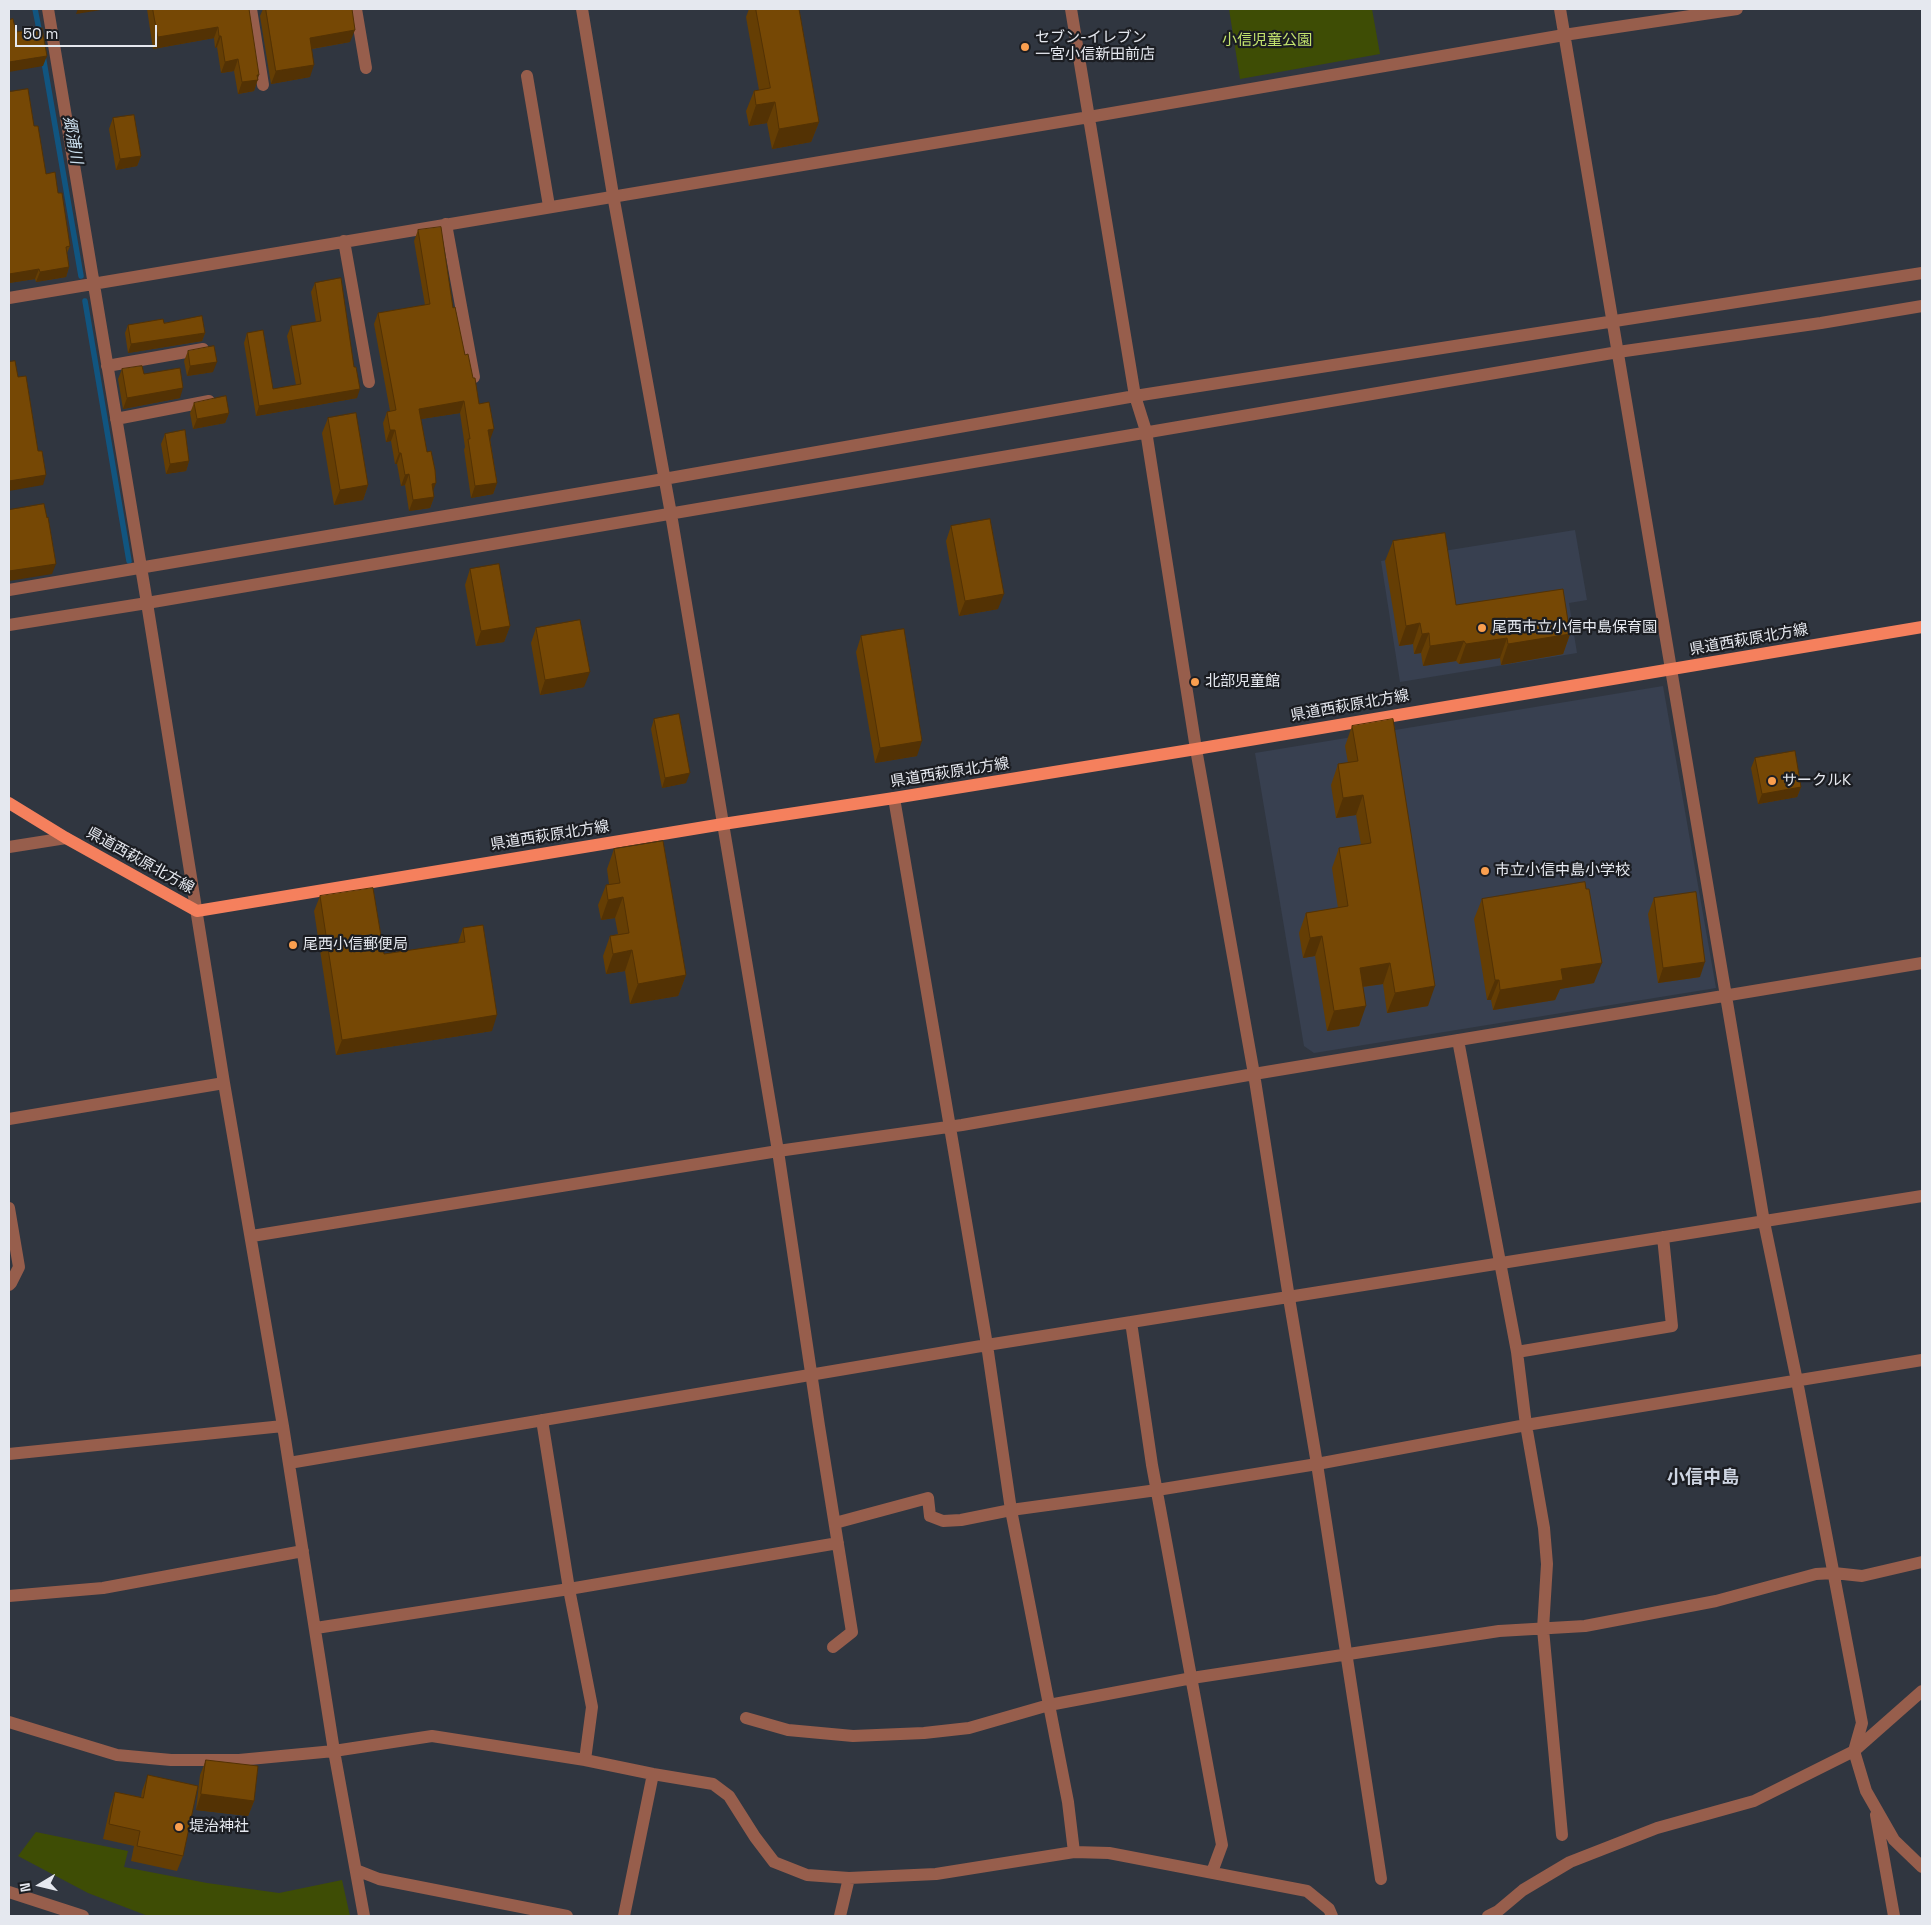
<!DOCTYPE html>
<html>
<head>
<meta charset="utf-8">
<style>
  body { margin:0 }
  #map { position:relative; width:1931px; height:1925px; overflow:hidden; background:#303640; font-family:"Space Grotesk",sans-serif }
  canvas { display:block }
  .frame { position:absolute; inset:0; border:10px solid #e5e8ef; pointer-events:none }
  .north { position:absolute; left:15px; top:1860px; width:50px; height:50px; -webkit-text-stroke:4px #1b1d22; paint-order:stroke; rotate:261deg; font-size:14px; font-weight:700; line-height:20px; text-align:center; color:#e5e8ef }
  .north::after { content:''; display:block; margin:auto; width:18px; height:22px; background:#e5e8ef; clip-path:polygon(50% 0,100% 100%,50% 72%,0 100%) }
  .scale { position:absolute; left:15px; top:25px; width:142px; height:22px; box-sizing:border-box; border:2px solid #e5e8ef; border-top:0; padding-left:6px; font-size:15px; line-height:18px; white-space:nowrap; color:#e5e8ef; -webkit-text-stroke:4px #1b1d22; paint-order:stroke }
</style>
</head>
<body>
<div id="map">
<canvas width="1931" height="1925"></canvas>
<div class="frame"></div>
<div class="north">N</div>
<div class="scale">50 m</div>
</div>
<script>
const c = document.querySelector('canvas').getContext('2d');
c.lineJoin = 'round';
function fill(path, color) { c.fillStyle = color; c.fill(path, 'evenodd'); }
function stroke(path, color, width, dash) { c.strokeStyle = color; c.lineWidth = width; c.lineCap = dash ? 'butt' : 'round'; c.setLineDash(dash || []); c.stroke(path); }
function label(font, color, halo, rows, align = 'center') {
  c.font = font + ' "Space Grotesk","Noto Sans JP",sans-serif'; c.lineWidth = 4.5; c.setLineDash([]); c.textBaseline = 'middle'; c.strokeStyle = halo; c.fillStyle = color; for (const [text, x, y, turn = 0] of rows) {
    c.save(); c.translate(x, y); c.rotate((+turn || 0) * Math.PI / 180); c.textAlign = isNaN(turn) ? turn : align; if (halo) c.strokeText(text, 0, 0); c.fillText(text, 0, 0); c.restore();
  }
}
fill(new Path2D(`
  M1575 530 1587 600 1569 603 1577 653 1400 682 1381 561Z
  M1663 686 1716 988 1314 1053 1304 1046 1255 753Z`), '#384050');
fill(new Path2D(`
  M1229 9H1372L1380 54 1240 79Z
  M36 1832 128 1851 124 1867 207 1883 279 1893 342 1880 350 1916H148L88 1893 18 1856Z`), '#3e4d05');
stroke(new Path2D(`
  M35 9 40 34
  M43 56 81 276
  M85 301 129 561`), '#115580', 5.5);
stroke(new Path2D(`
  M48 9 147 603 224 1083 283 1426 334 1751 364 1916
  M251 9 263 85
  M356 9 366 68
  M582 9 613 195 671 514 778 1151 819 1426 852 1632 833 1647
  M1071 9 1135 396 1146 431 1196 749 1254 1074 1289 1298 1317 1464 1381 1879
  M1560 9 1764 1222 1797 1381 1862 1723 1854 1751 1866 1791 1894 1840 1922 1867
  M527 76 549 206
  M446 224 474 377
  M344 241 369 382
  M9 298 1089 117 1564 35 1737 9
  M107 366 203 349
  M116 419 209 401
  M9 590 664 479 1135 396 1922 273
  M9 625 147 603 1618 352 1821 323 1922 306
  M894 798 987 1345 1011 1510 1068 1802 1074 1852
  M9 847 66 838
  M1458 1040 1517 1352 1526 1425 1544 1528 1547 1564 1543 1629 1562 1835
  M9 1119 224 1083
  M9 1208 19 1267 11 1283 9 1285
  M252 1236 778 1151 962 1125 1254 1074 1922 963
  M1131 1322 1152 1465 1222 1845 1212 1872
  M1517 1352 1672 1326 1663 1237
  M542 1420 569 1589 592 1707 585 1760
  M9 1454 283 1426
  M289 1463 987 1345 1922 1196
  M835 1523 928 1498 930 1516 943 1521 961 1520 1011 1510 1157 1490 1317 1464 1526 1425 1922 1360
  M9 1596 103 1588 303 1551
  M316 1628 569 1589 838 1543
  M746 1718 788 1730 853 1736 924 1733 969 1728 1049 1705 1192 1678 1499 1631 1585 1626 1716 1601 1816 1574 1834 1573 1862 1576 1922 1562
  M9 1722 117 1755 171 1760H239L334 1751 432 1736 585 1760 653 1774 713 1784 729 1796 755 1837 774 1862 807 1875 849 1878 936 1874 1074 1852 1109 1853 1307 1891 1329 1909 1332 1916
  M1876 1815 1894 1916
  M356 1870 379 1879 567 1916
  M9 1892 83 1916
  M624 1916 653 1774
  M840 1916 849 1878
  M1488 1916 1498 1911 1523 1890 1570 1862 1657 1828 1754 1801 1854 1751 1922 1691`), '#975e4c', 12);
stroke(new Path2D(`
  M9 803 66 838 197 911 723 824 894 798 1196 749 1922 627`), '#f5805d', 12);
fill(new Path2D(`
  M147 9H249L258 79 254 91 238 94 234 71 221 73 217 47 215 48 214 38 153 49Z
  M263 9H352L350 42 312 49 310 77 271 84 260 16Z
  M749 9H756L819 122 811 142 772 149 767 123 749 126 746 111 754 91 759 90 746 17Z
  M9 92 34 126 46 174 58 193 70 246 67 253 69 267 66 277 36 282 35 279 9 283Z
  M113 118 141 156 137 166 116 170 109 129Z
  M418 230 453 308 465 355 490 439 497 483 493 494 471 498 464 450 465 447 460 413 421 419 434 497 430 508 409 511 405 485 401 486 397 464H395L391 441 386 442 383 423 387 412 390 411 374 324 378 313 425 305 414 241Z
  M315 283 357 398 256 416 244 343 247 333 273 389 296 385 287 336 291 326 316 322 311 292Z
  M164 323 205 333 202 341 128 353 125 333 128 325Z
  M188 351 213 372 187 376 184 361Z
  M122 369 144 374 180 398 123 409 118 379Z
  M194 403 229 413 225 423 193 429 190 413Z
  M328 418 368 485 363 500 334 505 322 433Z
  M165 434 189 461 186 471 166 474 161 444Z
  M951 526 998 609 959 616 946 541Z
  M1393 541 1456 605 1570 634 1563 654 1501 665 1500 658 1459 664 1456 661 1423 666 1421 653 1414 654 1413 644 1399 646 1385 561Z
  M470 569 510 626 504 642 476 646 465 585Z
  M536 628 584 687 540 695 531 643Z
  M861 636 917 756 875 763 856 652Z
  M654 719 686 783 662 788 651 729Z
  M1352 726 1428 1006 1387 1013 1383 984 1363 987 1359 1026 1327 1031 1315 956 1303 958 1299 933 1306 913 1338 908 1332 868 1339 848 1361 845 1356 815 1336 818 1331 785 1338 764 1348 763 1345 746Z
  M1755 758 1801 787 1797 797 1758 804 1751 768Z
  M614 849 686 975 678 996 630 1004 625 971 606 974 603 956 610 936 618 934 615 918 601 920 598 905 606 885 609 884 607 869Z
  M320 896 384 954 458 943 463 928 492 1031 336 1055 314 911Z
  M1654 898 1700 977 1658 983 1648 914Z
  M1482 899 1594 983 1560 989 1555 1000 1493 1010 1491 1000H1487L1474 919Z
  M206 1760 254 1801 248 1816 196 1810 200 1775Z
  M148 1775 183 1856 177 1871 131 1861 134 1846 103 1839 110 1807 115 1792 141 1797 142 1791Z`), '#653e04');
fill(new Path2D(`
  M78 9H107L76 14Z
  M218 27 214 38 153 49 158 37Z
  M355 30 350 42 305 50 310 38Z
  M219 36H221L217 47 215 48Z
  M47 56 43 66 9 72V62Z
  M238 59 234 71 221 73 225 62Z
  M314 65 310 77 271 84 276 71Z
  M257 75H259L254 91 238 94 242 82Z
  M775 102 767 123 749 126 756 105Z
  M819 122 811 142 772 149 779 129Z
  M141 156 137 166 116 170 120 159Z
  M69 267 66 277 36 282 40 272Z
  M39 269 35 279 9 283V274Z
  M205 333 202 341 128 353 131 344Z
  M217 362 213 372 187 376 190 366Z
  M183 388 180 398 123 409 127 398Z
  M360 389 357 398 256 416 259 406Z
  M464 401 460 413 415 420 419 409Z
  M229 413 225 423 193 429 197 419Z
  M494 429 490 440 488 430Z
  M390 430H395L391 441 386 442Z
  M399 453H401L397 464H395Z
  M189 461 186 471 166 474 170 464Z
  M409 474 405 485 401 486 405 475Z
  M46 475 43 485 9 491V481Z
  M436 483 432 494V484Z
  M497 483 493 494 471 498 475 486Z
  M368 485 363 500 334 505 340 490Z
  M434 497 430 508 409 511 413 500Z
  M56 564 52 574 9 581V571Z
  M1004 594 998 609 959 616 965 601Z
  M1420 623 1413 644 1399 646 1406 626Z
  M510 626 504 642 476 646 481 631Z
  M1429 633 1421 653 1414 654 1422 634Z
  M1570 634 1563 654 1501 665 1508 644Z
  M1507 638 1500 658 1459 664 1466 644Z
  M1464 641 1456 661 1423 666 1430 646Z
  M590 672 584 687 540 695 545 680Z
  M922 741 917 756 875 763 880 748Z
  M690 773 686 783 662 788 665 778Z
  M1801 787 1797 797 1758 804 1762 794Z
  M1363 795 1356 815 1336 818 1343 798Z
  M623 897 615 918 601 920 608 900Z
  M1322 936 1315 956 1303 958 1310 938Z
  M632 950 625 971 606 974 613 954Z
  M1705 962 1700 977 1658 983 1663 968Z
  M1390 963 1383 984 1353 988 1360 968Z
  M1602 963 1594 983 1560 989 1555 1000 1493 1010 1500 990 1561 969Z
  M686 975 678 996 630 1004 638 984Z
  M1495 980H1499L1491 1000H1487Z
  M1435 986 1428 1006 1387 1013 1395 993Z
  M1366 1006 1359 1026 1327 1031 1334 1011Z
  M497 1015 492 1031 336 1055 342 1040Z
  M201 1794 254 1801 248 1816 196 1810Z`), '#533204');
const building = new Path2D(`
  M153 9H249L259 75H257L258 80 242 82 238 59 225 62 221 36H219L218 27 158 37Z
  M266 9H352L355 30 310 38 314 65 276 71Z
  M756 9H799L819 122 779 129 775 102 756 105 754 91 770 88Z
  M13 19 16 32 42 28 47 56 9 62V20Z
  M28 89 34 126H38L46 174 55 172 58 193H62L70 246 66 247 69 267 40 272 39 269 9 274V92Z
  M134 115 141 156 120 159 113 118Z
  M441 227 453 308 455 307 465 355 468 354 473 378H475L479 404 489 402 494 429 488 430 497 483 475 486 468 439H470L464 401 419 409 427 452 431 451 435 470 436 483 432 484 434 497 413 500 409 474 405 475 401 453H399L395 430H390L387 412 396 410 378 313 430 304 418 230Z
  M341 278 354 367H356L360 389 259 406 247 333 263 330 273 389 301 384 291 326 321 321 315 283Z
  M202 316 205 333 131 344 128 325 163 319 164 323Z
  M214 346 217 362 190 366 188 351Z
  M15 361 18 377 26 376 38 451H42L46 475 9 481V362Z
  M142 366 144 374 180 368 183 388 127 398 122 369Z
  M226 396 229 413 197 419 194 403Z
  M356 413 368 485 340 490 328 418Z
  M185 430 189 461 170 464 165 434Z
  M44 504 47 518 48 517 56 564 9 571V510Z
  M990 519 1004 594 965 601 951 526Z
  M1445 533 1456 605 1563 589 1570 634 1508 644 1507 638 1466 644 1464 641 1430 646 1429 633 1422 634 1420 623 1406 626 1393 541Z
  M499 564 510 626 481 631 470 569Z
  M580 620 590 672 545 680 536 628Z
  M904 629 922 741 880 748 861 636Z
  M679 714 690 773 665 778 654 719Z
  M1393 719 1435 986 1395 993 1390 963 1360 968 1366 1006 1334 1011 1322 936 1310 938 1306 913 1348 906 1339 848 1371 843 1363 795 1343 798 1338 764 1358 761 1352 726Z
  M1795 751 1801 787 1762 794 1755 758Z
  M663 841 686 975 638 984 632 950 613 954 610 936 629 933 623 897 608 900 606 885 620 883 614 849Z
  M1585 882 1586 889H1589L1602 963 1561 969 1563 980 1500 990 1499 980H1495L1482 899Z
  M373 888 384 954 465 942 463 928 483 925 497 1015 342 1040 320 896Z
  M1696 892 1705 962 1663 968 1654 898Z
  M206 1760 258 1766 254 1801 201 1794Z
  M148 1775 198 1786 183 1856 137 1846 140 1831 109 1824 115 1792 143 1798Z`);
fill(building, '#764805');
stroke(building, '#533204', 1);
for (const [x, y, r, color] of [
  [1025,47,5,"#fa9f4f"],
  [1482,628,5,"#fa9f4f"],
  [1195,682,5,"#fa9f4f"],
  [1772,781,5,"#fa9f4f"],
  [1485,871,5,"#fa9f4f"],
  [293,945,5,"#fa9f4f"],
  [179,1827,5,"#fa9f4f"]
]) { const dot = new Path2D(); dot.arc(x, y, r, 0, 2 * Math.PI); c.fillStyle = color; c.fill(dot); stroke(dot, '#1b1d22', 2); }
label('15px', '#e5e8ef', '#1b1d22', [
  ["セブン-イレブン",1035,38],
  ["一宮小信新田前店",1035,55],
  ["尾西市立小信中島保育園",1492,628],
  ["北部児童館",1205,682],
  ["サークルK",1782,781],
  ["市立小信中島小学校",1495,871],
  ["尾西小信郵便局",303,945],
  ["堤治神社",189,1827]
], 'left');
label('15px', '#c3e36d', '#1b1d22', [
  ["小信児童公園",1267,41]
]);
label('15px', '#e5e8ef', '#1b1d22', [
  ["県道西萩原北方線",1749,640,-10],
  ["県道西萩原北方線",1350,706,-10],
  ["県道西萩原北方線",950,773,-9],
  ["県道西萩原北方線",550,836,-9],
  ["県道西萩原北方線",140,861,29]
]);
label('italic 16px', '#cbdfee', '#1b1d22', [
  ["郷浦川",72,140,80]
]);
label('bold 18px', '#ced5e2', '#1b1d22', [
  ["小信中島",1703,1478]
]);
</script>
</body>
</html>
